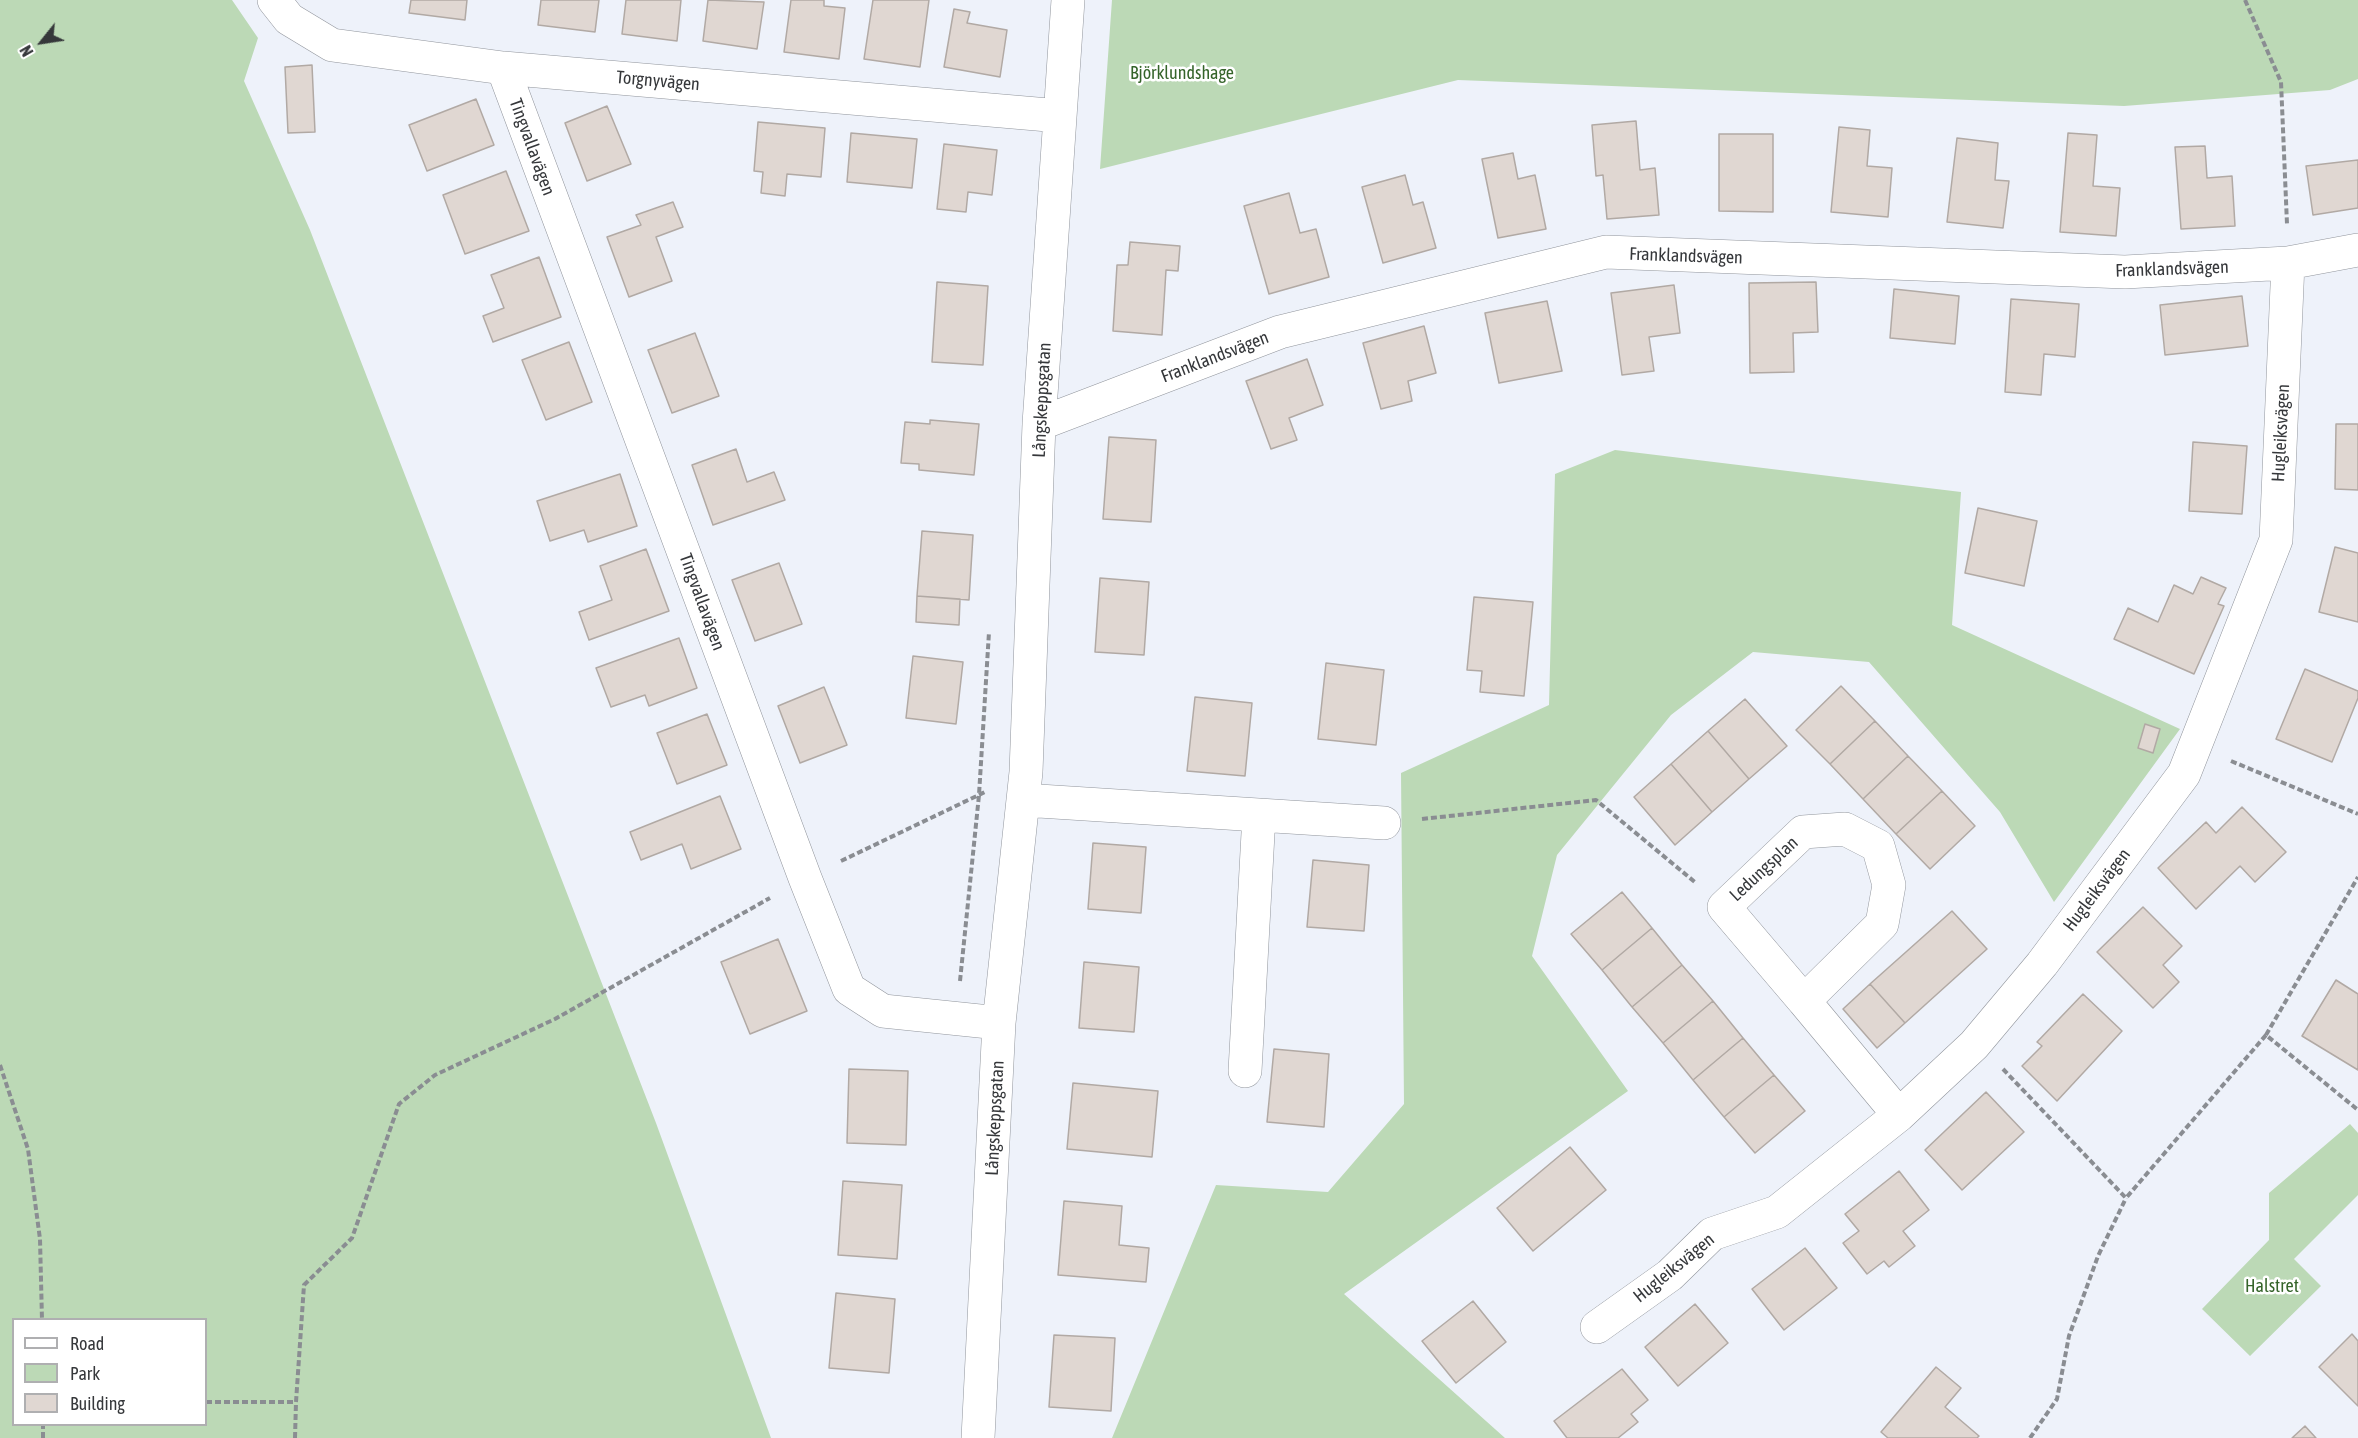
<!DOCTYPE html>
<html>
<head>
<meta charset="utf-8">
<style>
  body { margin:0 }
  #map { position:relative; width:2358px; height:1438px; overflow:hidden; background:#eef2fa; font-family:"Asap Condensed",sans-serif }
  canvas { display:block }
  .legend { position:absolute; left:12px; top:1318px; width:195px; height:108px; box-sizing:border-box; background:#fff; border:2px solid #afafb1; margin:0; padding:8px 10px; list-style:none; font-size:18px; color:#36383b }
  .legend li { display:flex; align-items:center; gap:12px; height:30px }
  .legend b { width:30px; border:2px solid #afafb1 }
  .north { position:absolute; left:12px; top:12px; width:60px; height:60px; -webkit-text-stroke:4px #fff; paint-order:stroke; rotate:240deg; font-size:16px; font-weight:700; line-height:24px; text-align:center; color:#36383b }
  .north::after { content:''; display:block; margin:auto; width:21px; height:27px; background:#36383b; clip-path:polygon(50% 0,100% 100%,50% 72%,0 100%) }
</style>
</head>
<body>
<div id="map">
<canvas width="2358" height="1438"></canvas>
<ul class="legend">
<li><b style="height:8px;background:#fff"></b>Road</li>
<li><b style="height:16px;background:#bcd9b6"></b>Park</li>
<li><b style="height:16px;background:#e0d7d2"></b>Building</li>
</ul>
<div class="north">N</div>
</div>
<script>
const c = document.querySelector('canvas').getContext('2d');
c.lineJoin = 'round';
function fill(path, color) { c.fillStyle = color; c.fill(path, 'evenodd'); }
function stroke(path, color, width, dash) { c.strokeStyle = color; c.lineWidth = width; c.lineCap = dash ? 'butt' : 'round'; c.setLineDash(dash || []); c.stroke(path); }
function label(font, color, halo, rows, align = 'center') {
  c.font = font + ' "Asap Condensed",sans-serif'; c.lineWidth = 5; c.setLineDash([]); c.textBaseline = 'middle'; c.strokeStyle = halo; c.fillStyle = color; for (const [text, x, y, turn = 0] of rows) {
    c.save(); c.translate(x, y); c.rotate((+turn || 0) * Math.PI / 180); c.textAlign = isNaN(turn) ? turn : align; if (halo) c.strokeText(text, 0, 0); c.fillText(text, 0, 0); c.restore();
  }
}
fill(new Path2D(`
  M0 0H232L258 38 244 81 310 230 656 1123 771 1438H0ZM14 1320H206V1424H14Z
  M1112 0H2358V79L2330 90 2124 106 1458 80 1100 169Z
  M1615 450 1961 492 1952 625 2180 729 2054 902 2000 812 1869 662 1753 652 1671 715 1557 855 1532 956 1628 1091 1344 1294 1505 1438H1112L1216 1185 1328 1192 1404 1104 1401 773 1549 705 1555 474Z
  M2350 1124 2358 1133V1195L2294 1259 2321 1286 2250 1356 2202 1309 2269 1240V1193Z`), '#bcd9b6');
const building = new Path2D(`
  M411 0H467L465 20 409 13Z
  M541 0H599L595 32 538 25Z
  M626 0H681L677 41 622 34Z
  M708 0 764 2 757 49 703 41Z
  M791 0H824V6L845 8 839 59 784 52Z
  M873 0H929L920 67 864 59Z
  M954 9 970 12 967 23 1007 30 1000 77 944 67Z
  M312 65 315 132 288 133 285 67Z
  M476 99 494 145 427 171 409 125Z
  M607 106 631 164 587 181 565 123Z
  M1636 121 1640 170 1655 168 1659 215 1607 219 1603 175 1596 176 1592 125Z
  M758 122 825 128 821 177 787 174 785 196 761 193 763 172 754 171Z
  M1839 127 1870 130 1867 166 1892 168 1888 217 1831 212Z
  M851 133 917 139 912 188 847 182Z
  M2068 133 2097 135 2093 186 2120 188 2116 236 2060 232Z
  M1719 134H1773V212L1719 211Z
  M1957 138 1998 143 1995 180 2009 181 2003 228 1947 222Z
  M944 144 997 150 992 195 968 192 966 212 937 209Z
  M2205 146 2207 178 2232 176 2235 226 2181 229 2175 147Z
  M1513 153 1518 179 1535 175 1546 229 1498 238 1482 159Z
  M2358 160V208L2313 215 2306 166Z
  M506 171 529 231 465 254 443 195Z
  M1405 175 1413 205 1423 202 1436 248 1383 263 1362 187Z
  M1289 193 1300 233 1316 229 1329 277 1269 294 1244 206Z
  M673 202 683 227 656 237 672 281 629 297 607 237 641 225 636 215Z
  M1130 242 1180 246 1178 271 1166 270 1162 335 1113 331 1117 265H1128Z
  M539 257 561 317 493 342 483 316 504 308 491 275Z
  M937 282 988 286 983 365 932 362Z
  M1816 282 1818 332 1793 333 1794 372 1750 373 1749 283Z
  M1674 285 1680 333 1649 337 1654 371 1622 375 1611 293Z
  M1894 289 1959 296 1955 344 1890 338Z
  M2242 296 2248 346 2165 355 2160 305Z
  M2011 299 2079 304 2075 357 2044 354 2041 395 2005 392Z
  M1547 301 1562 371 1499 383 1485 313Z
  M1424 326 1436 373 1408 381 1412 401 1381 409 1363 343Z
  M695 333 719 396 672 413 648 350Z
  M569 342 592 402 546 420 522 360Z
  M1307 359 1323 405 1289 418 1297 440 1271 449 1246 381Z
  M930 420 979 424 974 475 919 470V464L901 463 905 422 930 424Z
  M2336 424H2358V490L2335 489Z
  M1109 437 1156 440 1151 522 1103 519Z
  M2193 442 2247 446 2242 514 2189 511Z
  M736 449 747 482 774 472 785 500 713 525 692 465Z
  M620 474 637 526 588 542 584 530 550 541 537 501Z
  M1978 508 2037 521 2024 586 1965 573Z
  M922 531 973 535 969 600 917 596Z
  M2335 547 2358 553V622L2319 612Z
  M646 549 669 611 589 640 579 612 612 600 600 566Z
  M779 563 802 624 755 641 732 580Z
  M2201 577 2226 588 2218 604 2224 606 2194 674 2114 639 2128 608 2158 622 2174 585 2193 594Z
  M1100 578 1149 582 1144 655 1095 652Z
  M917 596 960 599 959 625 916 622Z
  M1474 597 1533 602 1524 696 1480 692 1482 671 1467 670Z
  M679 638 697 688 649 706 645 695 611 707 596 668Z
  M913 656 963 662 956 724 906 718Z
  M1326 663 1384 670 1376 745 1318 739Z
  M2305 669 2358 691V698L2332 762 2276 739Z
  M1841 686 1875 721 1830 764 1796 730Z
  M824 687 847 745 800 763 778 706Z
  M1195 697 1252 703 1245 776 1187 771Z
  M1745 699 1787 746 1749 779 1708 731Z
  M707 714 727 765 677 784 657 733Z
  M1875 721 1908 756 1863 799 1830 764Z
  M2145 724 2160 729 2153 753 2138 748Z
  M1708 731 1749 779 1712 812 1671 764Z
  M1908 756 1942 791 1896 834 1863 799Z
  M1671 764 1712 812 1675 845 1634 797Z
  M1942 791 1975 826 1930 869 1896 834Z
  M720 796 741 849 691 869 682 844 641 860 630 832Z
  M2242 807 2286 852 2255 882 2240 866 2196 909 2158 868 2206 822 2216 833Z
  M1093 843 1146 847 1141 913 1088 909Z
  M1313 860 1369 865 1364 931 1307 927Z
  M1622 892 1652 928 1602 970 1571 934Z
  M2143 907 2182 946 2163 965 2179 982 2153 1008 2097 952Z
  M1952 911 1987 949 1905 1023 1870 984Z
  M1652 928 1682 965 1632 1007 1602 970Z
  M778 939 807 1011 750 1034 721 962Z
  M1084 962 1139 967 1134 1032 1079 1028Z
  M1682 965 1713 1001 1663 1043 1632 1007Z
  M2336 980 2358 994V1070L2302 1036Z
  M1870 984 1905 1023 1877 1048 1843 1009Z
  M2083 994 2122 1031 2057 1101 2022 1066 2042 1046 2037 1042Z
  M1713 1001 1743 1038 1693 1080 1663 1043Z
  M1743 1038 1774 1075 1724 1117 1693 1080Z
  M1274 1049 1329 1054 1324 1127 1267 1122Z
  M849 1069 908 1071 906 1145 847 1143Z
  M1774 1075 1805 1111 1755 1153 1724 1117Z
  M1073 1083 1158 1091 1152 1157 1067 1149Z
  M1986 1092 2024 1132 1962 1190 1925 1150Z
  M1570 1147 1606 1190 1533 1251 1497 1208Z
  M1899 1171 1929 1210 1903 1231 1915 1246 1889 1267 1884 1261 1867 1274 1843 1243 1859 1231 1845 1214Z
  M843 1181 902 1185 897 1259 838 1255Z
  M1064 1201 1122 1206 1119 1245 1149 1248 1146 1282 1058 1275Z
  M1805 1248 1837 1288 1784 1330 1752 1289Z
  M836 1293 895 1299 889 1373 829 1368Z
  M1473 1301 1506 1342 1456 1383 1422 1341Z
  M1695 1304 1728 1343 1678 1386 1645 1347Z
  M2352 1334 2358 1341V1406L2319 1367Z
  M1054 1335 1115 1338 1111 1411 1049 1407Z
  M1936 1367 1961 1388 1945 1407 1979 1436 1977 1438H1888L1881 1432Z
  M1622 1369 1648 1400 1631 1414 1638 1422 1618 1438H1567L1554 1421Z
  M2305 1426 2316 1438H2292Z`);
fill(building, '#e0d7d2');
stroke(building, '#b1a9a4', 1.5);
const minor = new Path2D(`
  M274 0 289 19 332 45 503 68 1060 116
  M503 68 805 878 849 989 883 1011 999 1023
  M1039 424 1280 332 1606 252 2125 272 2288 263 2358 250
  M1023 800 1384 823
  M1804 1001 1724 907 1803 832 1845 829 1878 846 1889 885 1882 924 1804 1001 1899 1115
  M1245 1071 1259 815
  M1597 1327 1670 1275 1712 1234 1777 1212 1899 1115 1974 1045 2042 964 2184 774 2276 540 2288 263
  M978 1438 999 1023 1026 772 1039 424 1068 0`);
stroke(minor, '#91959c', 34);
stroke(new Path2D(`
  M2245 0 2281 82 2287 224
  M2231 761 2358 814
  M1422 819 1596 800 1696 883
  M841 861 985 792
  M960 981 979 795 989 632
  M2266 1035 2358 877
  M0 1065 28 1149 40 1239 42 1320
  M2003 1069 2126 1198 2266 1035 2358 1110
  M206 1402H296L304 1285 352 1238 399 1104 435 1075 555 1019 770 898
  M43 1438V1424
  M295 1438 296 1402
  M2030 1438 2057 1399 2069 1336 2098 1256 2126 1198`), '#8a8d92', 4, [6, 3]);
stroke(minor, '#fff', 33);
label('18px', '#35642a', '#fff', [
  ["Björklundshage",1182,73],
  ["Halstret",2272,1286]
]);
label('18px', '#36383b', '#fff', [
  ["Torgnyvägen",658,81,5],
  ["Tingvallavägen",532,147,70],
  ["Franklandsvägen",1686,256,2],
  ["Franklandsvägen",2172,269,-2],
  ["Franklandsvägen",1215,357,-21],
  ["Långskeppsgatan",1042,400,-87],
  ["Hugleiksvägen",2281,433,-87],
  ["Tingvallavägen",702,602,70],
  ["Ledungsplan",1764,869,-43],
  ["Hugleiksvägen",2097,890,-53],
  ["Långskeppsgatan",995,1118,-87],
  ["Hugleiksvägen",1674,1268,-39]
]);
</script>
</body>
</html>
